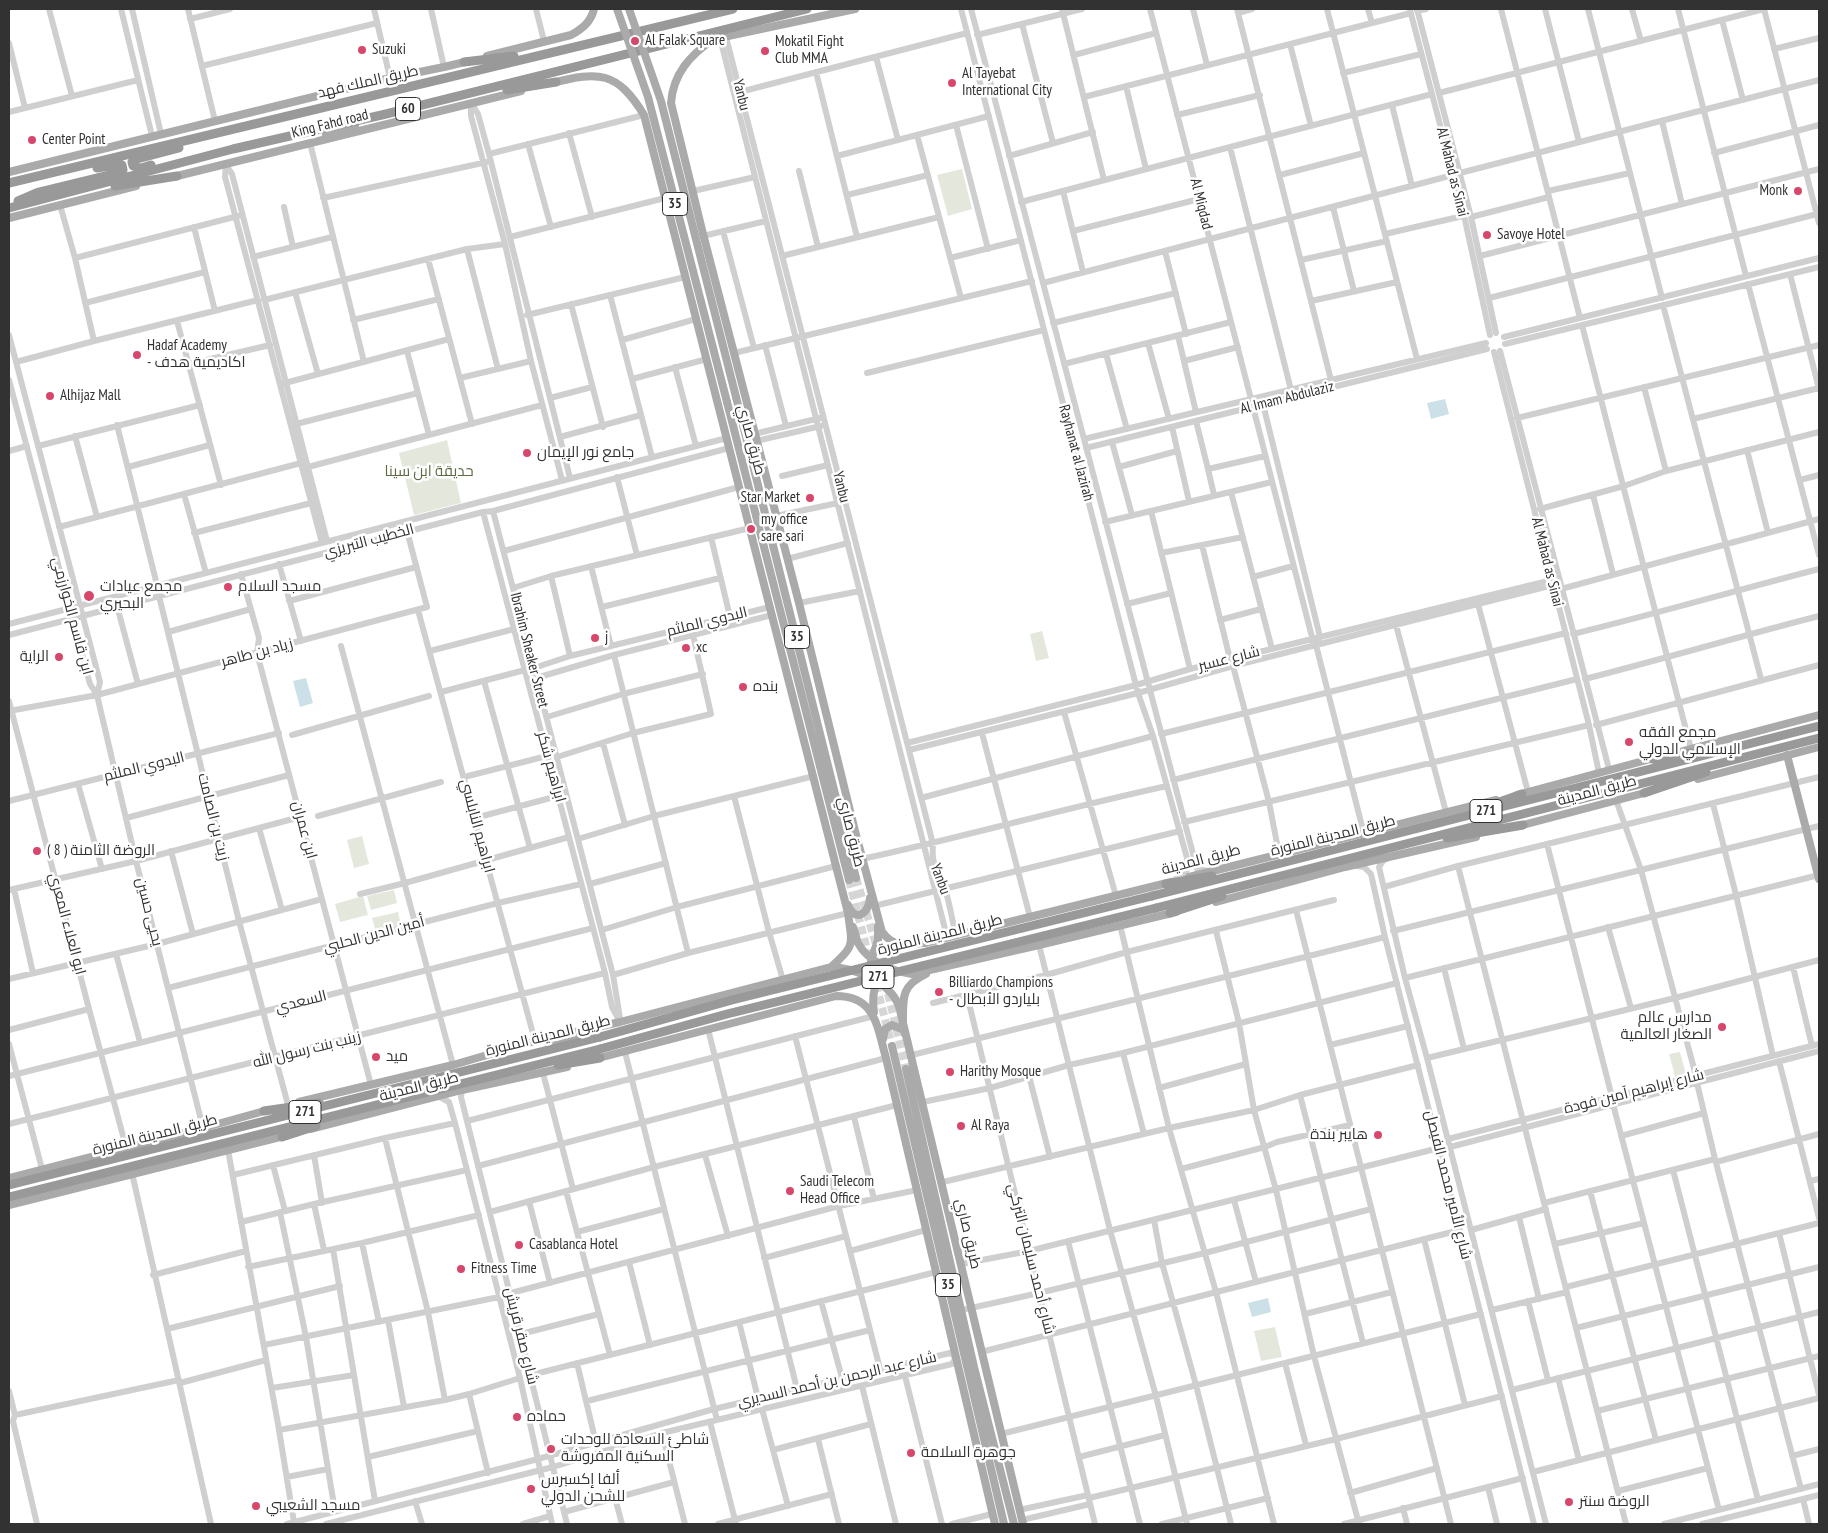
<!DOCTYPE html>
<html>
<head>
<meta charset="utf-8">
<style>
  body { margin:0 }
  #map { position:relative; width:1828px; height:1533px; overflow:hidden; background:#fff; font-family:"PT Sans Narrow",sans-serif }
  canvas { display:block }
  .frame { position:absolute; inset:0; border:10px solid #323232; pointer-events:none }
</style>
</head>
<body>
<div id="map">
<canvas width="1828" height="1533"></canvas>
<div class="frame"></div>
</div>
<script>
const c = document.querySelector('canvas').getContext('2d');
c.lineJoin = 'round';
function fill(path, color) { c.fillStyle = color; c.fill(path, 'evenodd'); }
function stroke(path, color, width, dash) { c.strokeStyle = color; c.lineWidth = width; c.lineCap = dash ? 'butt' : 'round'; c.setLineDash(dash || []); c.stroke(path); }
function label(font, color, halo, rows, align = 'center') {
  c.font = font + ' "PT Sans Narrow",Cairo,sans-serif'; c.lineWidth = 5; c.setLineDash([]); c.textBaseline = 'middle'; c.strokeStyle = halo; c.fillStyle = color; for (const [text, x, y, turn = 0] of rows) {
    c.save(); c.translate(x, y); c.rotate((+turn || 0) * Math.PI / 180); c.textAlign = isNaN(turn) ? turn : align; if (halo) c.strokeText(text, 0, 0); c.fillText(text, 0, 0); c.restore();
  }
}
fill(new Path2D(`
  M962 169 972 209 948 216 937 175Z
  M447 440 461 503 414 515 399 453Z
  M1042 631 1049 658 1036 661 1030 634Z
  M362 836 369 864 354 868 347 840Z
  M394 890 397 903 371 910 367 896Z
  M363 896 368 915 340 922 335 904Z
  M398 912 401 925 376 932 372 918Z
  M1680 1052 1687 1078 1676 1080 1669 1054Z
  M1275 1327 1282 1357 1261 1361 1254 1331Z`), '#e4e8dc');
fill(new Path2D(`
  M1445 399 1449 414 1431 419 1427 403Z
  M306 678 313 703 300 707 293 681Z
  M1268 1298 1271 1312 1252 1317 1248 1303Z`), '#cbe1e7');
stroke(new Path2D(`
  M856 878 878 951 906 1069
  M849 880 892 1046`), '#d6d6d6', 8, [8, 4]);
stroke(new Path2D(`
  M49 9 72 96
  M121 9 152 136
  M132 9 161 134
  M188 9 215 121
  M374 9 390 78
  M431 9 444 67
  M536 9 544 41
  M961 9 1138 693 1153 736 1187 858C1189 874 1185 874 1172 881
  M971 9 1197 869 1208 871
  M1062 9 1104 180
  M1150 9 1251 399
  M1193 9 1207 65
  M1237 9 1331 380
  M1327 9 1417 359
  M1368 9 1372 23
  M1417 9 1471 217 1496 333
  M1501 9 1580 318
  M1545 9 1579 142
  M1588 9 1662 298
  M1632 9 1641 41
  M1678 9 1746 276
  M1764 9 1819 223
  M1410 10 1465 220 1490 335
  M1417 11 1426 9
  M1238 13 1252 9
  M190 19 230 9
  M1722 20 1743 100
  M1022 24 1053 143
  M977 35 1082 9
  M726 37 933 844C931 866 938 870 945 889 950 904 952 920 956 935
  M720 38 947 937
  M9 43 25 108
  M1290 44 1311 126
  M1774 49 1819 38
  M1074 55 1156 33
  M876 57 898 140
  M202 66 377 23
  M816 72 857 237
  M1343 73 1421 54
  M1126 86 1146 169
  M736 93 967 33
  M1439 93 1764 9
  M1084 97 1411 13
  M472 104 478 114 489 154 570 478
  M471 105V116L505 244 531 361 562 480
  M1392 105 1412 186
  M9 112 138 80
  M1177 115 1260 95
  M1662 121 1682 204
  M956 125 988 249
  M569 133 592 217
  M917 135 961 298
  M310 143 364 362
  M528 144 551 227
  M1230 147 1291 390
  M1714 153 1819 125
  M489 154 644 115
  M837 156 989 116
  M1009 156 1093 132
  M226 164 225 177 322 543
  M226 165 232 174 327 541
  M799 171 818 247
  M1460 173 1819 80
  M1280 175 1364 153
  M693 191 755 177
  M1063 191 1083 272
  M1548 191 1630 173
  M847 195 928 175
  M323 198 487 162
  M1021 202 1432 94
  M60 205 75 258 94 341
  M284 207 293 247
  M1333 207 1354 291
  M1471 217 1549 197
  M194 227 215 311
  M723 231 754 348
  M1073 231 1199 199
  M1385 234 1463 216
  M703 236 766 221
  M510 237 665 198
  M467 249 498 369
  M1165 251 1186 334
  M782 256 939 217
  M1480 256 1819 169
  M253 257 332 237
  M75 258 238 216
  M950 258 1021 240
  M428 259 472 424
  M1301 260 1387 241
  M1790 274 1819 389
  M1043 283 1453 175
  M1748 284 1819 555
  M295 292 318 374
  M610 295 652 457
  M1489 298 1817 214
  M264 300 467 249 505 244
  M1311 301 1397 282
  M85 303 205 272
  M571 304 603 427
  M1663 305 1761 679
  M527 315 685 277
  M353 320 439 299
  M177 321 221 485
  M1053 323 1176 293
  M1582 325C1618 466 1654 608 1691 749
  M9 335 100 682 97 695 90 684 9 380
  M1178 336 1196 412
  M1504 337 1819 258
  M622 340 696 319
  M1148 343 1169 419
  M1505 344 1819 267
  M765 345 786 426
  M407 351 429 435
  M1500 351 1609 769
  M1494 352 1589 725 1599 773
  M734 353 1032 281
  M1106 354 1127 429
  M1184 361 1238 347
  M16 362 94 341 258 300
  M189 364 270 345
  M1064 364 1231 322
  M675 367 696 446
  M867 373 1044 330
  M460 378 531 361
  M632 379 707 359
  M285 383 449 339
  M1644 387 1666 471
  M550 398 592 387
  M1263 404 1320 637 1318 641
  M1253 407 1313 641
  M1517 418 1819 345
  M1693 419 1819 388
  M1196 421 1208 469 1265 456
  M296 424 418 393
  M117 425 157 585
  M1172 427 1189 501
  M754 434 820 418
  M75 436 97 517
  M560 437 641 415
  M1084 439 1486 343
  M756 441 821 426
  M1112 442 1132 515
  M38 446 200 405
  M1086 448 1487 349
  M1747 450 1768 533
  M9 451 27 446
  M128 467 210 445
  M308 467 542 405
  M1119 467 1177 451
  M1208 469 1214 495
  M782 476 828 465
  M617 477 637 555
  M1800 480 1819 475
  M1231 492 1272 649
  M184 494 206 573
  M1593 495 1613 574
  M1540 509 1624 486 1666 471 1819 432
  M493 511 613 975 620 1018
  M1151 511 1190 669
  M483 512 605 973 612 1007 620 1022
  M776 516 838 503
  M1105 522 1272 482
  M59 527 301 463
  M194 533 311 503
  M711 537 730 617
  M1202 545 1230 659
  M504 551 739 487
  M1161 553 1243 537
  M787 559 848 543
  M279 564 301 641
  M591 566 611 646
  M241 574 259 638 257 653 371 1085
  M551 576 570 656
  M1253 577 1293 566
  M513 588 551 576 750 528
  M1561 589 1819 519
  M159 596 239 921 288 1105
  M289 601 416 567
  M799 603 860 591
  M1127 604 1171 593
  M1478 604 1528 792
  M117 606 138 684
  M602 607 720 578
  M418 610 535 1041
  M1220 620 1261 609
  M9 624 727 438
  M1396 625 1446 812
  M168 632 251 609
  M1573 634C1656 614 1737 590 1819 569
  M9 635 483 512 493 511 729 448
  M1316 645 1364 834
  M341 646 453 1065
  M430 651 514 629
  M614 655 688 953
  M1233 666 1269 802 1279 854
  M534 668 570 656 770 607
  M536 678 614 655 772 615
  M1585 679C1663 659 1741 636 1819 616
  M484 681 530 848
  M441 692 525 670
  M97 695 136 861 203 1128
  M9 701 89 1009 126 1147
  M9 711 97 695 427 607 407 531
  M1064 712 1116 896
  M547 717 623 694 703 674
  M1596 725 1819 665
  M982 733 1030 917
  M1161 734 1566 633
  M292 735 429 696
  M603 743 625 825
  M907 743 1136 685 1190 669 1552 580
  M909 750 1138 693 1233 666 1553 585
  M557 757 633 733 711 714 693 635
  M464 777 547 756
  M1173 780 1577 679
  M78 784 102 869
  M734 796 769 932 783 980
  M921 798 1153 736
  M1616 800 1641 870 1696 1076
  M9 801 279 733
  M1713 804 1736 895 1773 1056
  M318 816 441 782
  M126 818 289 775
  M475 818 558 796
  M1184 822 1589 725
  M259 828 282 910
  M578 839 654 816 814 776
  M1547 844 1612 1097
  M171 851 193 934
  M1388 858 1383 861 1379 867 1405 978 1427 1058 1546 1524
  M862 859C964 837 1065 808 1167 786
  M1356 866 1364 867 1371 874 1385 937 1534 1524
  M1458 866 1626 1524
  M590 884 666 863
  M1384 887 1458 866 1819 777
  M14 889 33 973
  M9 890 136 861 300 817
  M360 894 405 883 569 837
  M874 906 1180 831
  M1296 910 1451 1524
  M1120 925 1169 1128 1216 1292 1274 1524
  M1608 927 1631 1008
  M602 930 677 907 836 866
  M1216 931 1239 1023 1254 1110 1276 1190 1314 1356 1359 1524
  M1393 931 1819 826
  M1039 945 1110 1230 1156 1396 1187 1524
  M116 954 140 1042
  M1793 967 1812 1046
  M1444 968 1464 1049
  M613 975 688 953 848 913
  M1405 978 1819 875
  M9 979 157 944 322 899
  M168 988 498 903 581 884
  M967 995 1095 1524
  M933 1003 1046 975 1127 952 1334 900
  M708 1029 797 1389
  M9 1030 89 1009
  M795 1036 880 1369
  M9 1044 42 1169
  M1330 1045 1408 1026
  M625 1052 717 1420
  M1123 1053 1144 1134
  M912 1055 1385 937
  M1427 1058 1675 998 1819 960
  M1779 1061 1819 1218
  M543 1073 573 1189
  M9 1076 593 928
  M1029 1076 1050 1157
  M1697 1083 1715 1159 1801 1489
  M1159 1088 1246 1064
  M462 1090 461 1097 567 1524
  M1300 1095 1363 1343
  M438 1096 449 1102 455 1123 520 1378 552 1524
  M923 1102 990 1088 1069 1065 1123 1053 1397 983
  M1613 1104 1719 1510
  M854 1117 874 1199
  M467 1121 874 1016
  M9 1124 605 973
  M1621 1136 1704 1113
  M385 1138 428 1312 445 1400
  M1448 1139 1819 1044
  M1450 1147 1819 1051
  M228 1150 278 1424 294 1522
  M314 1155 322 1203
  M705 1155 728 1236
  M1716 1162 1819 1134
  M273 1165 285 1211
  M478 1166 886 1058
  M1181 1169 1265 1147 1277 1142 1350 1125
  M1673 1170 1758 1500
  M132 1173 211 1524
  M233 1175 385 1138 455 1123
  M1810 1181 1819 1179
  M943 1182 1169 1128 1254 1110 1300 1095 1418 1065
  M566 1191 610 1355
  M1590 1191 1656 1440
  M1234 1200 1256 1282
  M529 1201 550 1283
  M1544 1203 1715 1159
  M314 1204 324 1250
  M280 1212 306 1337 335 1511
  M490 1212 654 1167 897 1105
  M1519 1217 1539 1299
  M1154 1220 1162 1263 1196 1385 1231 1524
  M241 1222 314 1204 467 1170
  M1471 1230 1546 1209
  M577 1232 664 1209
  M1779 1233 1819 1395
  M1424 1239 1465 1405
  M1068 1241 1140 1524
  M362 1243 379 1322
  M1555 1244 1644 1223
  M333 1249 375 1501
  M850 1251 926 1230
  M764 1258 846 1236
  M629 1262 650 1345
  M961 1264 1029 1251 1439 1148
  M248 1267 362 1243 479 1215
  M153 1275 246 1251
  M1566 1287 1819 1223
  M511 1293 839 1206 917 1190
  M821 1301 842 1378
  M1528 1301 1548 1380
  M962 1310 1039 1293 1205 1253 1371 1209
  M1492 1310 1567 1292
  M1305 1314 1392 1292
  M388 1320 404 1407
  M739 1322 758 1398
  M1576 1328 1819 1267
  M167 1329 340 1286
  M521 1334 599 1314
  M264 1345 499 1297
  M981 1352 1460 1230
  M577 1363 596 1443
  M1285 1363 1306 1445
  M531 1375 936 1272
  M905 1376 942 1524
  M1558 1378 1579 1460
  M180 1383 266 1360
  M862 1386 896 1524
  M272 1388 354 1375
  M1512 1390 1819 1312
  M9 1391 15 1415 13 1421 37 1524
  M469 1394 488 1473
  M587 1401 870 1330
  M762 1409 788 1506
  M1597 1411 1819 1356
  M15 1415 179 1380
  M710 1422 736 1524
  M279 1430 445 1400 469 1394 520 1378
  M662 1433 685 1524
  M1001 1434 1481 1314
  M818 1439 839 1524
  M773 1450 871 1424
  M1792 1456 1819 1449
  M368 1457 478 1431
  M1079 1457 1165 1435
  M1533 1472 1819 1398
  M287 1477 328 1469
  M1488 1487 1497 1524
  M1618 1491 1708 1468
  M1350 1493 1437 1468
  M615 1498 622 1524
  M1089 1498 1336 1439 1502 1396
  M1803 1499 1809 1524
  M415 1501 422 1524
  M1403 1508 1407 1524
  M1019 1510 1088 1495
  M564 1512 674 1482
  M1022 1520 1090 1504
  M287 1524 538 1459 714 1409 950 1353 956 1357 952 1364 662 1433 553 1467 326 1524
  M523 1524 550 1516
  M718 1524 832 1494
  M952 1524 992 1514
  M1162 1524 1268 1498
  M1344 1524 1523 1478
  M1664 1524 1819 1484
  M1702 1524 1819 1495`), '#cfcfcf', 6);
stroke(new Path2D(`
  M855 9 714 39C690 55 673 74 671 103L703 234 799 603 855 831 882 932C896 950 909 945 929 942
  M487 56 571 35C582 29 591 22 594 9
  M552 83C599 71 617 71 644 115L848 913C852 945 856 945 831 967
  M326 135 355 125
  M9 172 390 78 444 67 469 61
  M173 177 521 91
  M9 218 136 186
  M736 397 856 878
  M727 402 849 880
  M1683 751 1819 715
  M1787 755 1819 879
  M1698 779 1819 747
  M1517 795 1658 757
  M1519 826 1648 792
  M1189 877 1496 800
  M1216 902 1345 867 1476 837
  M848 905C855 923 869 914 870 898
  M853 927C855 932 856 938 858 943 868 962 892 971 912 974L1039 945 1176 912
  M925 943 1171 882
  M871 961 878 940V926
  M926 974C901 986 903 997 903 1023L1023 1524
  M874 1012C872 998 873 985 882 974
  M883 1039 885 1029 892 1025 904 1030 905 1034
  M549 1046 580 1035
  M892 1046 1004 1524
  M595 1059 836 996C876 996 877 1027 886 1058L995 1524
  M906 1069 974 1367 1014 1524
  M299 1102 453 1065 535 1041 620 1022 831 967C853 968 885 980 896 1000 900 1006 901 1015 903 1023
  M311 1129 462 1090 567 1067
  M9 1178 203 1128 268 1110
  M9 1205 288 1135`), '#aaa', 8);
stroke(new Path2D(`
  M464 62 514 56
  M507 90 556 82
  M151 165 141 168 133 166 132 162 137 159 179 148
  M9 183 733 9
  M115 186 177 176
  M18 201 39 192 117 173 123 170 122 165 119 164 97 168
  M9 208 233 149 386 114 807 9
  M1653 759 1692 753
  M1644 793 1706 772
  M1491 805 1522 794
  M1447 838 1523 825
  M1166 884 1212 876
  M1152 896 1819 726
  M1156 908 1819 738
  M1170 913 1222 896
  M558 1065 600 1058
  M264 1111 319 1103
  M282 1137 316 1126
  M9 1185 600 1037
  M9 1197 600 1049`), '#999', 9);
stroke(new Path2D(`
  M617 9 648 97 727 402
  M629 9 661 101 736 397`), '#aaa', 8);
stroke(new Path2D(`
  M600 1037 732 1000 1152 896
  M600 1049 727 1014 1156 908`), '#999', 9);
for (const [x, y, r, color] of [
  [635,41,5,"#d7476b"],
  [362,50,5,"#d7476b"],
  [765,51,5,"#d7476b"],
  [952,83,5,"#d7476b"],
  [32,140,5,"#d7476b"],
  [1798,191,5,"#d7476b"],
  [1487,235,5,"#d7476b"],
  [137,355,5,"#d7476b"],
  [50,396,5,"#d7476b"],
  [527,453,5,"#d7476b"],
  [810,498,5,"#d7476b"],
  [751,529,5,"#d7476b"],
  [228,587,5,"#d7476b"],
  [89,596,6,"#d7476b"],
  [595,638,5,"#d7476b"],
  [686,648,5,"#d7476b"],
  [59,657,5,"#d7476b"],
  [743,687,5,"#d7476b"],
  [1629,742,5,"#d7476b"],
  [37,851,5,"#d7476b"],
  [939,992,5,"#d7476b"],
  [1722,1027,5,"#d7476b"],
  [376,1057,5,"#d7476b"],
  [950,1072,5,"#d7476b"],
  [961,1126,5,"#d7476b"],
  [1378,1135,5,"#d7476b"],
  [790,1191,5,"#d7476b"],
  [519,1245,5,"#d7476b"],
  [461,1269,5,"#d7476b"],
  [517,1417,5,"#d7476b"],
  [551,1449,5,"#d7476b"],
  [911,1453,5,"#d7476b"],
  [531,1489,5,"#d7476b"],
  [1569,1502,5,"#d7476b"],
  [256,1506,5,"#d7476b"]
]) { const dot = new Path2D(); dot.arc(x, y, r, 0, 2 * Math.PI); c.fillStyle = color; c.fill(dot); stroke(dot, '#fff', 2); }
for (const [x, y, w] of [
  [408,109,25],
  [675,204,25],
  [797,637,25],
  [1486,811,32],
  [878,977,32],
  [305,1112,32],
  [948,1285,25]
]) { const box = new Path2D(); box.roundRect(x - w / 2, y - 11.5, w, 23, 4); c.fillStyle = '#fff'; c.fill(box); stroke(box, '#323232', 1); }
label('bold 14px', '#323232', null, [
  ["60",408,109],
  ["35",675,204],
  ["35",797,637],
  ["271",1486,811],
  ["271",878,977],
  ["271",305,1112],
  ["35",948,1285]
]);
label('15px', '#323232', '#fff', [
  ["Al Falak Square",645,41],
  ["Mokatil Fight",775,42],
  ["Club MMA",775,59],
  ["Suzuki",372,50],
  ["Al Tayebat",962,74],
  ["International City",962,91],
  ["Center Point",42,140],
  ["Monk",1788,191,"right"],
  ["Savoye Hotel",1497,235],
  ["Hadaf Academy",147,346],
  ["- اكاديمية هدف",147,363],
  ["Alhijaz Mall",60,396],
  ["جامع نور الإيمان",537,453],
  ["Star Market",800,498,"right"],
  ["my office",761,520],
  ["sare sari",761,537],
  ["مجمع عيادات",100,587],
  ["البحيري",100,604],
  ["مسجد السلام",238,587],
  ["j",605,638],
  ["xc",696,648],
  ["الراية",49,657,"right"],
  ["بنده",753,687],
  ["مجمع الفقه",1639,733],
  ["الإسلامي الدولي",1639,750],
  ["الروضة الثامنة ( 8 )",47,851],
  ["Billiardo Champions",949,983],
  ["- بلياردو الأبطال",949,1000],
  ["مدارس عالم",1712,1018,"right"],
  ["الصغار العالمية",1712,1035,"right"],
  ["ميد",386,1057],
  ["Harithy Mosque",960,1072],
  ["Al Raya",971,1126],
  ["هايبر بندة",1368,1135,"right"],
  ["Saudi Telecom",800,1182],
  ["Head Office",800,1199],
  ["Casablanca Hotel",529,1245],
  ["Fitness Time",471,1269],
  ["حماده",527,1417],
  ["شاطئ السعادة للوحدات",561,1440],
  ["السكنية المفروشة",561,1457],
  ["جوهرة السلامة",921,1453],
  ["ألفا إكسبرس",541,1480],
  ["للشحن الدولي",541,1497],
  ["الروضة سنتر",1579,1502],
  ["مسجد الشعيبي",266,1506]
], 'left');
label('15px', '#323232', '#fff', [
  ["طريق الملك فهد",368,82,-13],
  ["Yanbu",741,95,76],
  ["King Fahd road",330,124,-14],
  ["Al Mahad as Sinai",1452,172,76],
  ["Al Miqdad",1201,204,76],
  ["Al Imam Abdulaziz",1287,398,-14],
  ["طريق صاري",751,440,75],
  ["Rayhanat al Jazirah",1076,453,75],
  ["Yanbu",841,487,76],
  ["الخطيب التبريزي",369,541,-15],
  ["Al Mahad as Sinai",1547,562,76],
  ["ابن قاسم الخوارزمي",72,616,75],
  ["البدوي الملثم",707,622,-14],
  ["Ibrahim Sheaker Street",529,650,76],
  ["زياد بن طاهر",257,653,-15],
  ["شارع عسير",1229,659,-14],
  ["البدوي الملثم",144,767,-14],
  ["ابراهيم شكر",551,767,75],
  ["طريق المدينة",1597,791,-15],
  ["زيت بن الصامت",213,817,76],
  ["ابراهيم النابلسي",477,826,75],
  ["ابن عمران",304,830,75],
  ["طريق صاري",851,832,76],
  ["طريق المدينة المنورة",1333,836,-14],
  ["طريق المدينة",1201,860,-15],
  ["Yanbu",940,879,70],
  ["يحيى حسين",149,912,76],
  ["ابو العلاء المعري",67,924,75],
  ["أمين الدين الحلبي",374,935,-15],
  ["طريق المدينة المنورة",940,935,-14],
  ["السعدي",301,1002,-14],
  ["طريق المدينة المنورة",548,1036,-14],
  ["زينب بنت رسول الله",307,1050,-14],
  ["طريق المدينة",419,1087,-14],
  ["شارع إبراهيم آمين فودة",1634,1092,-14],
  ["طريق المدينة المنورة",155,1135,-14],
  ["شارع الأمير محمد الفيصل",1448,1185,76],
  ["طريق صاري",968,1234,77],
  ["شارع أحمد سليمان التركي",1031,1259,76],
  ["شارع صقر قريش",521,1336,76],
  ["شارع عبد الرحمن بن أحمد السديري",837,1380,-13]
]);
label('15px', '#5d6b43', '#fff', [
  ["حديقة ابن سينا",429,472]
]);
</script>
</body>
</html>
